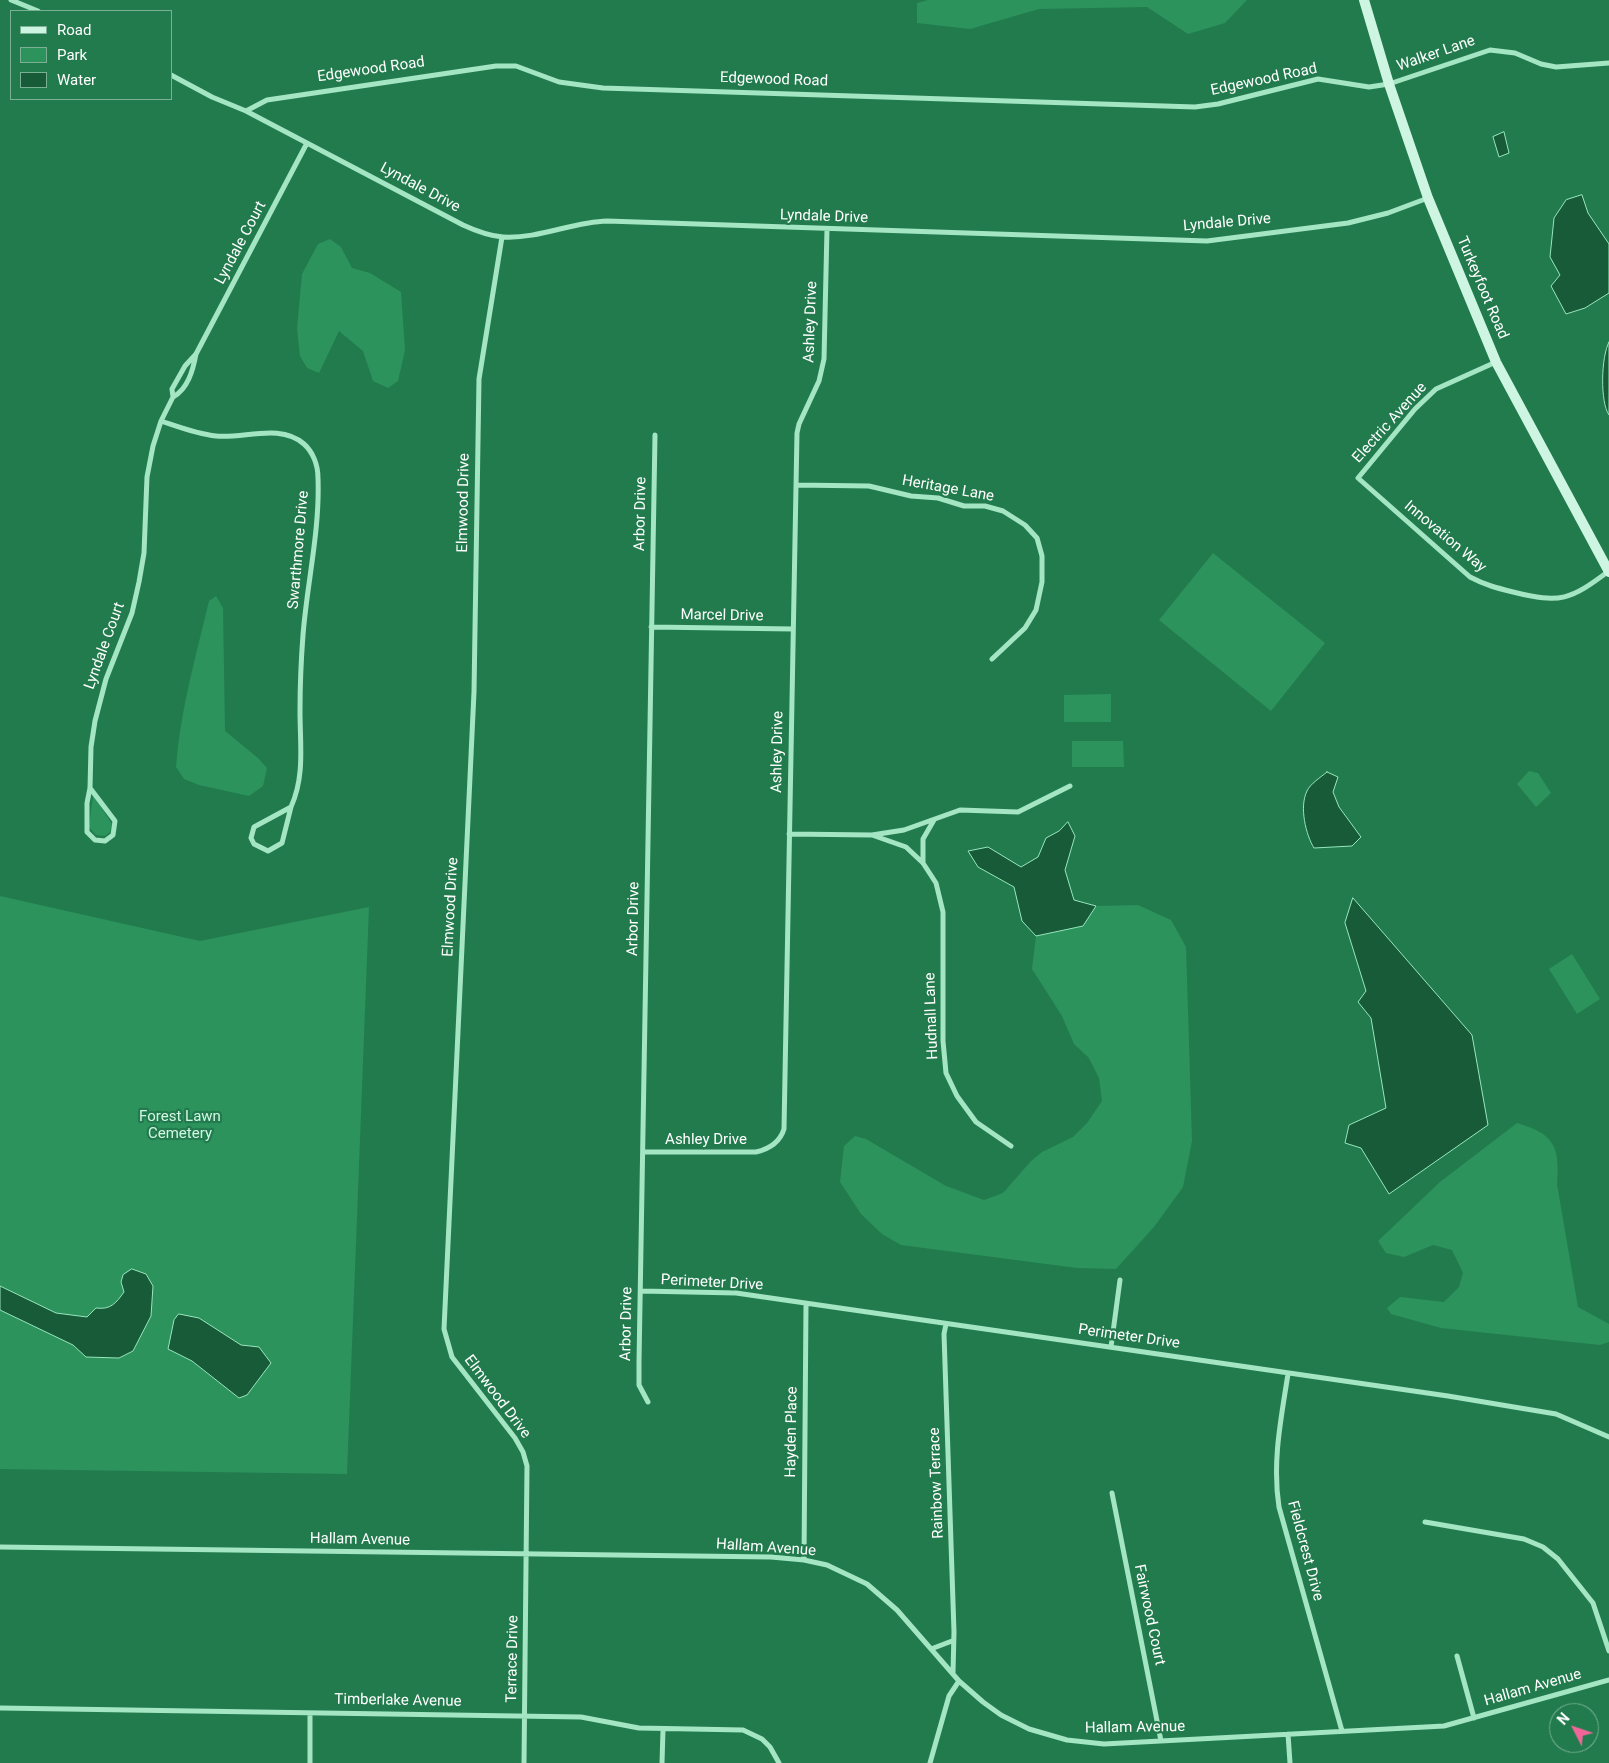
<!DOCTYPE html>
<html>
<head>
<meta charset="utf-8">
<style>
  body { margin:0 }
  #map { position:relative; width:1609px; height:1763px; overflow:hidden; background:#227b4d; font-family:Roboto,sans-serif }
  canvas { display:block }
  .legend { position:absolute; left:10px; top:10px; width:162px; height:90px; box-sizing:border-box; background:#227b4d; border:1px solid #7ab094; margin:0; padding:6px 9px; list-style:none; font-size:15px; color:#fff }
  .legend li { display:flex; align-items:center; gap:10px; height:25px }
  .legend b { width:25px; border:1px solid #7ab094 }
  .north { position:absolute; left:1549px; top:1703px; width:50px; height:50px; box-sizing:border-box; background:#227b4d; border:1px solid #7ab094; border-radius:50%; rotate:311deg; font-size:14px; font-weight:700; line-height:20px; text-align:center; color:#fff }
  .north::after { content:''; display:block; margin:auto; width:18px; height:22px; background:#f16699; clip-path:polygon(50% 0,100% 100%,50% 72%,0 100%) }
</style>
</head>
<body>
<div id="map">
<canvas width="1609" height="1763"></canvas>
<ul class="legend">
<li><b style="height:6px;background:#cef5e1"></b>Road</li>
<li><b style="height:14px;background:#2c935d"></b>Park</li>
<li><b style="height:14px;background:#175b39"></b>Water</li>
</ul>
<div class="north">N</div>
</div>
<script>
const c = document.querySelector('canvas').getContext('2d');
c.lineJoin = 'round';
function fill(path, color) { c.fillStyle = color; c.fill(path, 'evenodd'); }
function stroke(path, color, width, dash) { c.strokeStyle = color; c.lineWidth = width; c.lineCap = dash ? 'butt' : 'round'; c.setLineDash(dash || []); c.stroke(path); }
function label(font, color, halo, rows, align = 'center') {
  c.font = font + ' Roboto,sans-serif'; c.lineWidth = 4.5; c.setLineDash([]); c.textBaseline = 'middle'; c.strokeStyle = halo; c.fillStyle = color; for (const [text, x, y, turn = 0] of rows) {
    c.save(); c.translate(x, y); c.rotate((+turn || 0) * Math.PI / 180); c.textAlign = isNaN(turn) ? turn : align; if (halo) c.strokeText(text, 0, 0); c.fillText(text, 0, 0); c.restore();
  }
}
fill(new Path2D(`
  M928 0H1247L1225 23 1188 34 1147 7 1039 9 970 29 917 23V3Z
  M330 239 341 247 352 268 370 273 401 292 405 350 398 381 388 388 373 381 363 351 339 331 319 373 307 368 300 356 297 329 302 274 318 244Z
  M1213 553 1325 643 1271 711 1159 620Z
  M216 596 223 608 225 731 258 758 267 768 263 786 249 796 199 785 184 779 176 767C180 711 196 656 209 601Z
  M1111 694V722H1064V695Z
  M1072 741H1123L1124 767H1072Z
  M1529 771 1538 773 1551 793 1536 807 1517 784Z
  M93 795 112 824 110 832 105 836 96 835 89 827Z
  M0 896 200 941 369 907 347 1474 0 1469Z
  M1138 905 1171 920 1186 947 1192 1141 1183 1187 1154 1227 1116 1269 1077 1268 901 1245 882 1234 861 1214 840 1182 844 1146 855 1136 866 1139 946 1186 984 1200 1003 1193 1031 1161 1042 1152 1073 1137 1087 1123 1102 1101 1099 1078 1089 1058 1074 1044 1062 1016 1032 969 1036 936 1083 926 1096 906Z
  M1572 954 1600 999 1577 1014 1549 969Z
  M1517 1123C1554 1134 1560 1146 1557 1184L1578 1307 1609 1324V1342L1600 1345 1441 1328 1391 1314 1387 1308 1400 1297 1444 1302 1459 1287 1463 1273 1452 1250 1433 1245 1404 1257 1386 1253 1378 1241 1440 1182Z`), '#2c935d');
const water = new Path2D(`
  M1504 132 1509 153 1499 157 1493 137Z
  M1582 195 1588 213 1609 244V293L1585 308 1566 314 1551 286 1560 275 1550 257 1554 218 1566 200Z
  M1609 342V415C1600 402 1601 357 1609 342Z
  M1327 772 1338 777 1333 792 1339 807 1361 837 1352 846 1314 848C1306 835 1299 807 1307 791 1310 784 1321 777 1327 772Z
  M1068 822 1075 836 1065 870 1074 900 1096 906 1083 926 1036 936 1022 921 1014 887 978 867 968 851 988 847 1021 867 1038 857 1046 838 1059 831Z
  M1353 898 1472 1035 1488 1125 1389 1194 1361 1148 1345 1143 1349 1125 1386 1108 1371 1018 1358 1002 1366 991 1345 923Z
  M132 1269 146 1274 153 1286 151 1316 133 1351 119 1358 86 1357 73 1345 0 1310V1286L56 1313 87 1317 96 1308C111 1310 116 1303 124 1292L121 1282 123 1275Z
  M179 1314 199 1318 241 1345 259 1347 271 1363 247 1395 239 1398 192 1361 168 1349 174 1320Z`);
fill(water, '#175b39');
stroke(water, '#98e6bc', 1);
stroke(new Path2D(`
  M11 0 38 11
  M171 75 212 97 246 111 267 100 496 66H516L559 82 603 88 1195 107 1218 104 1318 79 1369 87 1389 84 1490 50 1515 53 1541 64 1556 67 1609 63
  M246 111 463 225C476 231 489 236 503 237 539 239 572 222 607 221L1207 241 1348 223 1388 213 1428 198
  M502 237 479 379 474 692 444 1329 452 1357 515 1438 523 1452 527 1466 524 1763
  M1496 362 1436 389 1415 409 1358 478 1470 577C1485 585 1497 588 1513 592 1561 604 1570 600 1609 571
  M173 397C188 389 193 370 196 354
  M161 421C179 427 197 434 216 436 244 439 280 423 304 444 313 452 318 465 318 478 320 531 307 583 303 635 301 661 300 686 300 711 300 745 305 776 291 807L254 827 251 838 254 844 268 851 282 843 291 807
  M796 485 869 486 911 496 938 498 964 506H985L1003 511 1025 525 1037 538 1042 556V582L1036 610 1025 628 992 659
  M651 627 793 629
  M90 788 115 821 113 835 105 841 95 840 87 832V803L90 788 91 747 95 721 106 679 132 613 139 582 144 553 147 477 153 446 161 421 173 397 172 389 185 366 196 354 307 143
  M789 834 872 835 904 830 960 810 1018 812 1070 786
  M872 835 906 847 923 863 936 883 943 912V1041L946 1073 957 1096 976 1122 1011 1146
  M923 863V839L934 820
  M643 1152H756C769 1149 780 1142 784 1129L797 433 799 424 819 381 824 359 827 229
  M641 1291 736 1293 1448 1396 1556 1414 1609 1437
  M946 1324 944 1334 954 1632 953 1673
  M1111 1347 1120 1280
  M1288 1374C1281 1419 1272 1462 1279 1507L1342 1731
  M648 1402 639 1385V1362L655 435
  M1112 1493 1161 1741
  M1425 1522 1524 1539 1543 1547 1558 1559 1593 1603 1609 1651
  M0 1547 771 1557 804 1560 827 1565 867 1584 897 1610 959 1681 983 1702 1001 1715 1029 1729 1067 1740 1104 1744 1444 1726 1609 1680
  M804 1560 806 1304
  M931 1649 952 1641
  M1457 1656 1474 1718
  M0 1708 581 1717 639 1728 743 1730 762 1739 770 1747 779 1763
  M1288 1734 1290 1763
  M310 1763V1713
  M662 1763 663 1730
  M930 1763 949 1696 959 1681`), '#a4e5c3', 5);
stroke(new Path2D(`
  M1364 0 1389 84 1428 198 1496 362 1609 572`), '#cef5e1', 10);
label('15px', '#fff', '#227b4d', [
  ["Walker Lane",1436,54,-19],
  ["Edgewood Road",371,70,-8],
  ["Edgewood Road",774,80,2],
  ["Edgewood Road",1264,80,-12],
  ["Lyndale Drive",420,188,28],
  ["Lyndale Drive",824,217,2],
  ["Lyndale Drive",1227,223,-5],
  ["Lyndale Court",241,243,-62],
  ["Turkeyfoot Road",1482,288,67],
  ["Ashley Drive",811,322,-88],
  ["Electric Avenue",1390,423,-48],
  ["Heritage Lane",948,489,10],
  ["Elmwood Drive",464,503,-89],
  ["Arbor Drive",641,514,-89],
  ["Innovation Way",1445,537,40],
  ["Swarthmore Drive",299,550,-85],
  ["Marcel Drive",722,616,1],
  ["Lyndale Court",105,646,-70],
  ["Ashley Drive",778,752,-89],
  ["Elmwood Drive",451,907,-87],
  ["Arbor Drive",634,919,-89],
  ["Hudnall Lane",932,1016,-92],
  ["Ashley Drive",706,1140],
  ["Perimeter Drive",712,1283,3],
  ["Arbor Drive",627,1324,-89],
  ["Perimeter Drive",1129,1337,8],
  ["Elmwood Drive",497,1397,53],
  ["Hayden Place",792,1432,-89],
  ["Rainbow Terrace",937,1483,-92],
  ["Hallam Avenue",360,1540,1],
  ["Hallam Avenue",766,1548,4],
  ["Fieldcrest Drive",1305,1551,75],
  ["Fairwood Court",1149,1615,78],
  ["Terrace Drive",513,1659,-89],
  ["Hallam Avenue",1533,1688,-16],
  ["Timberlake Avenue",398,1701,1],
  ["Hallam Avenue",1135,1728,-1]
]);
label('15px', '#d2f6e4', '#227b4d', [
  ["Forest Lawn",180,1117],
  ["Cemetery",180,1134]
]);
</script>
</body>
</html>
